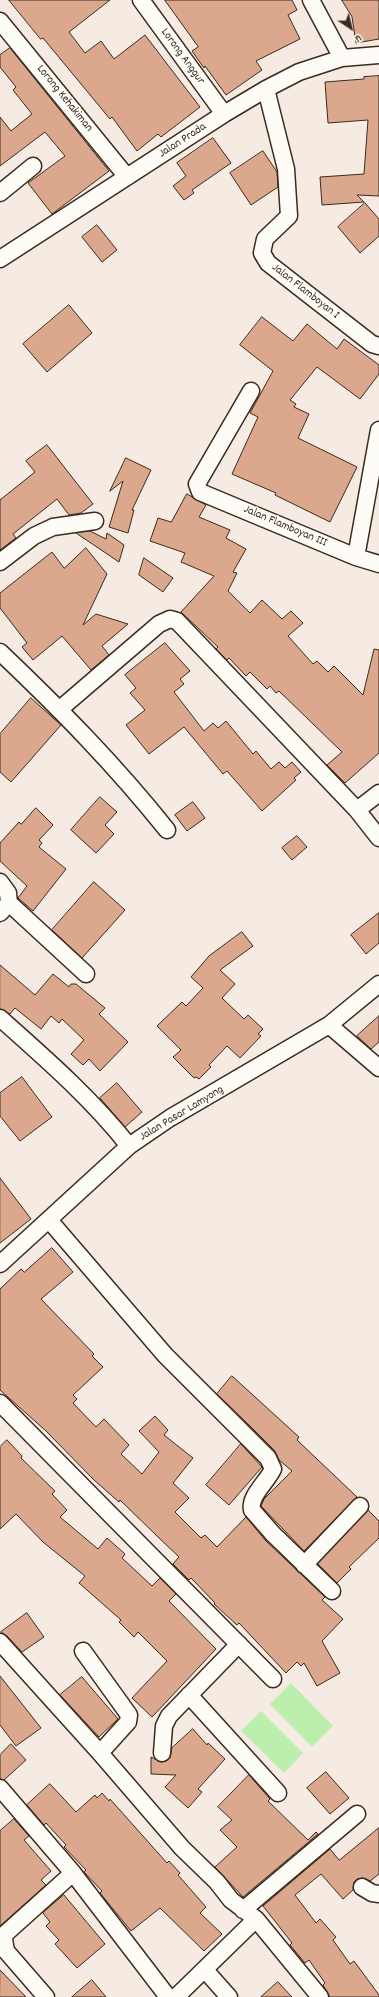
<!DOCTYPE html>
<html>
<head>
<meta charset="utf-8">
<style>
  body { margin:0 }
  #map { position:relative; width:379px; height:1997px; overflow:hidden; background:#f6ebe2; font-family:Dekko,sans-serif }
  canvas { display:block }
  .north { position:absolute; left:331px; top:8px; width:40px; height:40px; -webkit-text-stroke:3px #fdfcf7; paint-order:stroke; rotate:145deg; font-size:11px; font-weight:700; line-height:16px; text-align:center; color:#3b2a1e }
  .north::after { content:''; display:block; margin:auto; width:14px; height:18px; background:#3b2a1e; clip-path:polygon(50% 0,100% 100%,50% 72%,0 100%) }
</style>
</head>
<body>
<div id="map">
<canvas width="379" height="1997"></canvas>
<div class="north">U</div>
</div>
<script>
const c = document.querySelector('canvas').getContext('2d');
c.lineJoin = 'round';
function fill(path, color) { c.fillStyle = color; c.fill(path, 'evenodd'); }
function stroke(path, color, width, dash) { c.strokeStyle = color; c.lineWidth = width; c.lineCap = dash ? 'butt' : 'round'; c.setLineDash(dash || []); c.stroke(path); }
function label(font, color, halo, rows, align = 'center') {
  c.font = font + ' Dekko,sans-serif'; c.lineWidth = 3; c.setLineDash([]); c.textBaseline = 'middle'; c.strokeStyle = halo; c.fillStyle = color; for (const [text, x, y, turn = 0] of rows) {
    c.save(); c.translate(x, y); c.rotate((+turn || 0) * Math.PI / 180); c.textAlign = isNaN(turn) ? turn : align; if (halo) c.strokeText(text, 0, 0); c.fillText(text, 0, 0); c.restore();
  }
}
fill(new Path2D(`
  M291 1683 333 1726 312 1747 270 1704Z
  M261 1711 303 1753 284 1773 241 1731Z`), '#bceeae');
const building = new Path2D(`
  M9 0H110L69 32 85 53 101 41 114 59 145 35 200 107 161 137 158 134 137 151 112 117 110 119 43 38 41 39Z
  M165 0H292L297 10 288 15 300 39 256 61 262 70 226 95 205 66 204 68 192 51 198 47Z
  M342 0H379V39L356 43 352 17Z
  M10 48 109 171 52 214 28 183 65 156 45 132 0 166V117L11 131 32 114 13 90 16 87 0 67V55Z
  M379 76V196L357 195 364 202 322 205 320 177 364 174 368 120 328 123 325 82 364 79V77Z
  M213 138 231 163 192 190 194 193 184 200 173 186 186 176 177 163Z
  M263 151 277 172 278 187 251 205 230 173Z
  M365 203 379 219V236L360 253 338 227Z
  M97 225 117 250 102 262 82 237Z
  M69 305 92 333 47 372 23 344Z
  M262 317 293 341 307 324 337 349 344 339 379 365V374L360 399 317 367 290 400 296 404 294 407 309 414 298 438 357 467 330 522 275 495 276 493 232 474 258 417 250 413 273 371 240 345Z
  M47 445 93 504 81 513 69 515 57 499 13 534 16 538 0 550V500L35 472 26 461Z
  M126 458 151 470 132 510H134L128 533 109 527 123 481 110 491Z
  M187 494 206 505 199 517 230 530 226 538 246 549 233 572 237 573 228 591 250 613 262 600 282 619 291 611 303 623 288 636 313 664 317 661 328 672 334 666 363 695 374 649 379 650V753L345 783 327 765 342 752 279 691 276 693 270 686 267 689 250 672 246 676 229 658 227 660 216 649 218 647 181 612 214 576 181 562 185 553 150 541 158 518 171 522Z
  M90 531 106 539 107 533 124 545 119 562 76 533Z
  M86 548 107 574 83 625 96 614 128 624 102 646 109 655 91 670 62 636 33 660 22 647 27 643 0 608V593L52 552 64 568Z
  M144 558 173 578 163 592 139 575Z
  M165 643 190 671 180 679 184 684 174 692 204 731 213 723 218 728 226 721 253 754 256 751 271 769 279 762 285 768 292 762 301 772 294 778 296 780 262 811 227 771 223 774 184 727 149 754 126 725 145 710 130 693 136 688 125 675Z
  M31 698 61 725 11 782 0 772V734Z
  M100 797 117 812 105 825 114 834 96 853 71 830Z
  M193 802 205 818 187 831 175 815Z
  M36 808 53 825 39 840 42 843 39 847 66 869 33 911 18 898 27 886 0 861V843L19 822 21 824Z
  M297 836 307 847 292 860 282 848Z
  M94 882 125 910 82 958 52 930Z
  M379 913V943L366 954 351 935Z
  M242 932 253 946 220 970 235 984 222 998 244 1019 248 1015 263 1029 258 1034 261 1036 240 1058 227 1046 209 1065 211 1067 199 1079 196 1077 194 1078 173 1057 181 1050 157 1026 182 1002 186 1006 203 988 191 977 209 956Z
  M0 965 35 995 53 974 69 987 71 984H76L105 1008 99 1014 128 1042 100 1071 89 1059 83 1065 71 1054 84 1040 62 1019 59 1023 51 1016 41 1029 15 1008 10 1014 0 1009Z
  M379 1016V1042L371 1049 357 1036Z
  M22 1077 52 1117 20 1141 0 1116V1093Z
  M117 1083 142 1112 125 1127 100 1098Z
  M0 1178 31 1219 0 1243Z
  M52 1248 73 1272 41 1299 94 1354 92 1356 103 1367 73 1395 77 1399 73 1403 96 1427 104 1419 129 1445 121 1454 142 1474 159 1452 139 1431 155 1416 168 1430 164 1435 193 1458 173 1483 189 1498 175 1512 201 1538 205 1535 217 1547 246 1517 266 1541 325 1597 322 1600 343 1619 322 1641 340 1673 317 1686 304 1663 301 1666 297 1662 286 1673 239 1623 237 1625 214 1604 215 1603 191 1578 189 1580 173 1564 179 1557 157 1536 120 1500 119 1502 94 1480 46 1431 0 1390V1289L21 1269 24 1272Z
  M232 1376 299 1437 297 1440 357 1497 304 1551 261 1506 264 1499 292 1471 279 1460 275 1451 250 1426 217 1394Z
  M7 1440 22 1456 21 1458 55 1491 52 1494 67 1510 60 1517 98 1549 107 1538 125 1554 122 1558 152 1586 160 1578 176 1594 169 1601 216 1649 152 1717 132 1698 167 1661 138 1632 134 1637 119 1622 121 1620 79 1583 85 1576 43 1542 16 1514 0 1529V1447Z
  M241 1444 262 1467 229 1505 206 1485Z
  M368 1510 379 1521V1538L349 1567 351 1569 337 1583 318 1564Z
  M27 1613 44 1637 22 1652 7 1636 1 1632Z
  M0 1676 41 1728 16 1746 0 1725Z
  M82 1677 118 1719 99 1737 60 1695Z
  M193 1729 207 1745 208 1743 225 1759 198 1789 202 1792 188 1808 165 1787 176 1775 151 1774V1757L161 1762 166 1761 170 1758 172 1748Z
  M11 1744 26 1760 4 1780 0 1779V1755Z
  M326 1772 349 1798 330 1814 307 1788Z
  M249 1775 270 1799 268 1801 308 1840 316 1832 318 1834 243 1897 215 1867 237 1847 220 1830 232 1820 218 1807Z
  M50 1784 76 1812 95 1795 97 1798 102 1793 109 1801 110 1799 167 1863 169 1861 180 1873 178 1875 206 1907 200 1913 222 1934 204 1951 160 1908 131 1931 100 1893 102 1891 84 1872 86 1870 64 1847 66 1845 46 1823 44 1825 27 1805Z
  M14 1819 29 1836 24 1840 51 1871 41 1880 46 1885 0 1926V1831Z
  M379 1828V1874L370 1881 363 1878 357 1879 354 1882 353 1890 343 1899 321 1874 295 1895 316 1923 320 1919 336 1937 333 1940 350 1964 354 1961 379 1995V1997H330L323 1985 325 1983 309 1960 305 1963 290 1945 292 1943 263 1906 330 1849 339 1860Z
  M64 1895 105 1944 77 1968 55 1944 59 1940 46 1926 50 1922 43 1913Z
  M0 1970 26 1997H0Z
  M92 1980 106 1997H72Z
  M278 1982 292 1997H261Z`);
fill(building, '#dba88e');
stroke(building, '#3b2a1e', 1);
const minor = new Path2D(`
  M141 0 224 114
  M311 0 342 58
  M0 21 127 177
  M266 89 286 169 289 216 265 239 262 253 268 263 372 344 379 346
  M0 193 33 166
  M0 259 224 114 266 89 299 72 342 58 379 55
  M251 391 197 484 200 492 356 557 379 564
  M356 557 379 430
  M0 562 34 536 53 527 95 521
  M0 652C61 710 115 765 167 830
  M60 709 159 624 170 619 177 621 357 810 379 838
  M357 810 379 793
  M0 882 8 893 9 903 0 913
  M9 903 86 974
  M0 1018C45 1058 91 1098 129 1146
  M329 1025 379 1068
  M49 1220 165 1355 268 1458 273 1469C267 1482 249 1496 252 1510L273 1534 332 1591
  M0 1264 129 1146 170 1118 329 1025 379 984
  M0 1403 273 1679
  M304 1565 360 1506
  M0 1642 100 1753 182 1848 217 1882 231 1900 256 1919 320 1997
  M83 1651 129 1715 128 1722 100 1753
  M189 1695 278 1793
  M162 1753 164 1726 169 1716 239 1644
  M0 1788 73 1873 168 1997
  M362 1887 372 1893 379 1894
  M243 1910 357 1814
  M205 1970 229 1997
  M46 1997 6 1951 4 1939 5 1934 73 1873
  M176 1997 256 1919`);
stroke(minor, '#3b2a1e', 19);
stroke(minor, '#fdfcf7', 16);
label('12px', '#3b2a1e', '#fdfcf7', [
  ["Lorong Anggur",182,57,54],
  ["Lorong Kehakiman",64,99,51],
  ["Jalan Prada",183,141,-33],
  ["Jalan Flamboyan I",305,292,38],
  ["Jalan Flamboyan III",285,527,23],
  ["Jalan Pasar Lamyong",182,1114,-31]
]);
</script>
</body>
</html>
